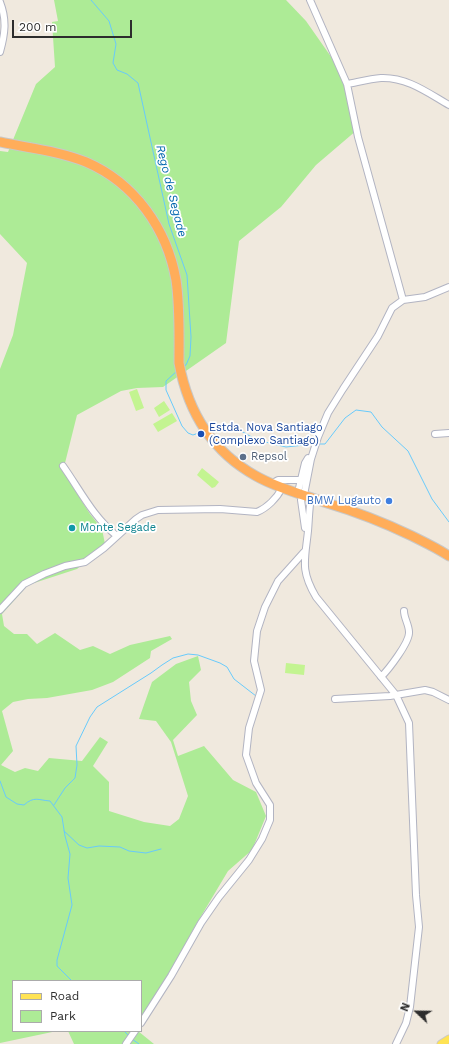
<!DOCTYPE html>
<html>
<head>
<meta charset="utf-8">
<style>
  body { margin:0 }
  #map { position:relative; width:449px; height:1044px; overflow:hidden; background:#f0e9de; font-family:"Work Sans",sans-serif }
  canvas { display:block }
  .legend { position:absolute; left:12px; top:980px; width:130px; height:52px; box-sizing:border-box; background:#fff; border:1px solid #ababab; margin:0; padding:5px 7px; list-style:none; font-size:12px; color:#2d2d2d }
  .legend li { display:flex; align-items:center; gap:8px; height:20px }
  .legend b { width:20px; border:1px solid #ababab }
  .north { position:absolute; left:397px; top:992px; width:40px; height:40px; -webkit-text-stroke:3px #fff; paint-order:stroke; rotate:292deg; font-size:11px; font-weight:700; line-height:16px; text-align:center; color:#2d2d2d }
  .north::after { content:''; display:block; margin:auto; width:14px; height:18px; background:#2d2d2d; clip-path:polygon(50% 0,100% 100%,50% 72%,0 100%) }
  .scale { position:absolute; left:12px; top:20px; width:120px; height:18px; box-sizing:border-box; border:2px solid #2d2d2d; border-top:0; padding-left:5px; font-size:12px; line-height:14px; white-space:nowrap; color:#2d2d2d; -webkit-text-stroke:3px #fff; paint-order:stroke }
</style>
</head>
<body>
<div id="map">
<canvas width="449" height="1044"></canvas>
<ul class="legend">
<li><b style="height:5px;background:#ffe354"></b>Road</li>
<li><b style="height:11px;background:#adeb96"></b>Park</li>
</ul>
<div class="north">N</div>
<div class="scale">200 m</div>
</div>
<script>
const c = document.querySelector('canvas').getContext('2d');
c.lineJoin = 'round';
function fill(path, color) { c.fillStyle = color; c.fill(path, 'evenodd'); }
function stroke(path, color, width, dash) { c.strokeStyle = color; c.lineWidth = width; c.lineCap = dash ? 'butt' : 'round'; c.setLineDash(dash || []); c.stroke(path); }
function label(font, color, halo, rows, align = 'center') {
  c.font = font + ' "Work Sans",sans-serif'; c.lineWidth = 3.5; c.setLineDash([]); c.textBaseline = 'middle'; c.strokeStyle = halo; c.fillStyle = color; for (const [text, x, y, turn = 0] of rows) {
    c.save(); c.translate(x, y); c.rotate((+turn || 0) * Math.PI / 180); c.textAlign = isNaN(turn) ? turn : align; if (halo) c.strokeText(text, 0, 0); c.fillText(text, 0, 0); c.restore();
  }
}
fill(new Path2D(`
  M54 0H286L306 21 341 71 357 130 316 165 281 207 239 241 226 343 163 387 137 388 121 391 77 415 63 471 90 514 102 529 105 544 77 569 28 585 2 614 4 626 14 634H27L37 644 55 633 80 650 93 646 110 654 130 645 170 636 172 639 151 651 150 658 113 682 92 690 47 698 28 699 13 702 2 711 13 751 1 765 15 772 25 768 38 771 49 758 82 761 100 737 108 742 93 766 109 782V811L144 822 170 826 179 819 188 796 171 742 156 721 139 719 152 682 176 664 198 656 201 670 189 682 191 701 197 715 173 740 178 756 204 746 233 780 256 792 266 816 252 850 228 871 194 928 141 1026V981H13V1031H57L0 1043V369L13 335 27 263 0 234V151L8 152 36 84 55 67 52 22 58 21Z
  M68 1031H138L154 1044H74Z`), '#adeb96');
fill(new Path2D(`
  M137 389 144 408 136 411 129 392Z
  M164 401 170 410 159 417 154 408Z
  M172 413 177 421 158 432 153 424Z
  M202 468 219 482 215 487 212 488 197 475Z
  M286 663 305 665 304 675 285 673Z`), '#c3f491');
stroke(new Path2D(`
  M91 0 109 21 116 44 113 63 117 70 127 74 138 83 169 224 187 275 191 337 190 356 186 365 183 367
  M177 371 166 381V390L182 426 188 433 193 435 201 432
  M210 429 218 426 234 427 257 440 286 447 314 444
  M319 444H325L345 418 356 410 371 412 382 427 408 451 432 499 449 522
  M0 781 6 797 17 804 24 805C34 796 38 800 50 801L62 817 65 836 70 854 68 878 72 905 57 960V966L72 981
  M54 805 65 788 75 778 77 765 76 746 90 717 97 707 151 673 162 665 173 658 188 654 198 655 220 663 227 667 234 679 256 696
  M64 831 79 845 87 848 99 846 120 847 129 851 146 853 161 849
  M124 1031 128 1035
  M132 1039 139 1044`), '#68cafb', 1);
const minor = new Path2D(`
  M310 0 347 84 358 137 403 300
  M0 2C7 20 5 34 0 52
  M347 84C358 82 370 79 381 78 407 77 428 93 449 105
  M435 434 449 433
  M63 466C80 490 93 517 117 536
  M271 484 278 480H300
  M299 488 305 463 308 458 311 459
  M304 495 311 459 318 437 328 413 343 389 378 336 392 308 403 300 425 297 449 287
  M311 497C309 509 309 520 308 531 305 560 300 570 316 597L396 695 409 723 416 895 419 927 410 1007 406 1023 396 1044
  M301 500 305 528H308
  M0 610 24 584 44 574 65 566 85 562 104 548 136 519 142 515 158 510 220 509 257 512C267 508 277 498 282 488
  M381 677C388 670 410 642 409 632 409 625 404 618 404 611
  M335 699 390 696 425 690 433 692 449 700
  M141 1023 171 976 201 923 219 897 249 860 262 839 270 820V805L256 783 246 755 249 728 261 690 254 661 257 631 265 607 278 581 304 552
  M126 1044 135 1031`);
const major = new Path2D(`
  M441 1044 449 1039`);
const highway = new Path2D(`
  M0 142C28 148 59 151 86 162 135 183 167 229 176 280 180 307 179 336 179 363 188 412 211 451 256 476 277 488 301 494 324 502 354 511 383 522 412 536 424 542 437 548 449 556`);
stroke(minor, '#b2b4c2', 8);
stroke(major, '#c8c8c8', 9);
stroke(highway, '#c8c8c8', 11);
stroke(minor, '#fff', 6);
stroke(major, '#ffe354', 7);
stroke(highway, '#ffad5a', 9);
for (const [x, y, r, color] of [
  [201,434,4,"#1a4fb4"],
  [243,457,4,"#5c6f8a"],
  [389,501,4,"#3f7fe0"],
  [72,528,4,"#0f9aa8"]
]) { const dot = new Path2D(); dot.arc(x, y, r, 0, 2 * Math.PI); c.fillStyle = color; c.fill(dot); stroke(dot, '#fff', 1.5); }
label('11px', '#164399', '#fff', [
  ["Estda. Nova Santiago",209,428],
  ["(Complexo Santiago)",209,441]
], 'left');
label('11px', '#4e5e75', '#fff', [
  ["Repsol",251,457]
], 'left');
label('11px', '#366cbe', '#fff', [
  ["BMW Lugauto",381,501]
], 'right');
label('11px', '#0d838f', '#fff', [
  ["Monte Segade",80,528]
], 'left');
label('italic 12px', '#0066ae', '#fff', [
  ["Rego de Segade",171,191,76]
]);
</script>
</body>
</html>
